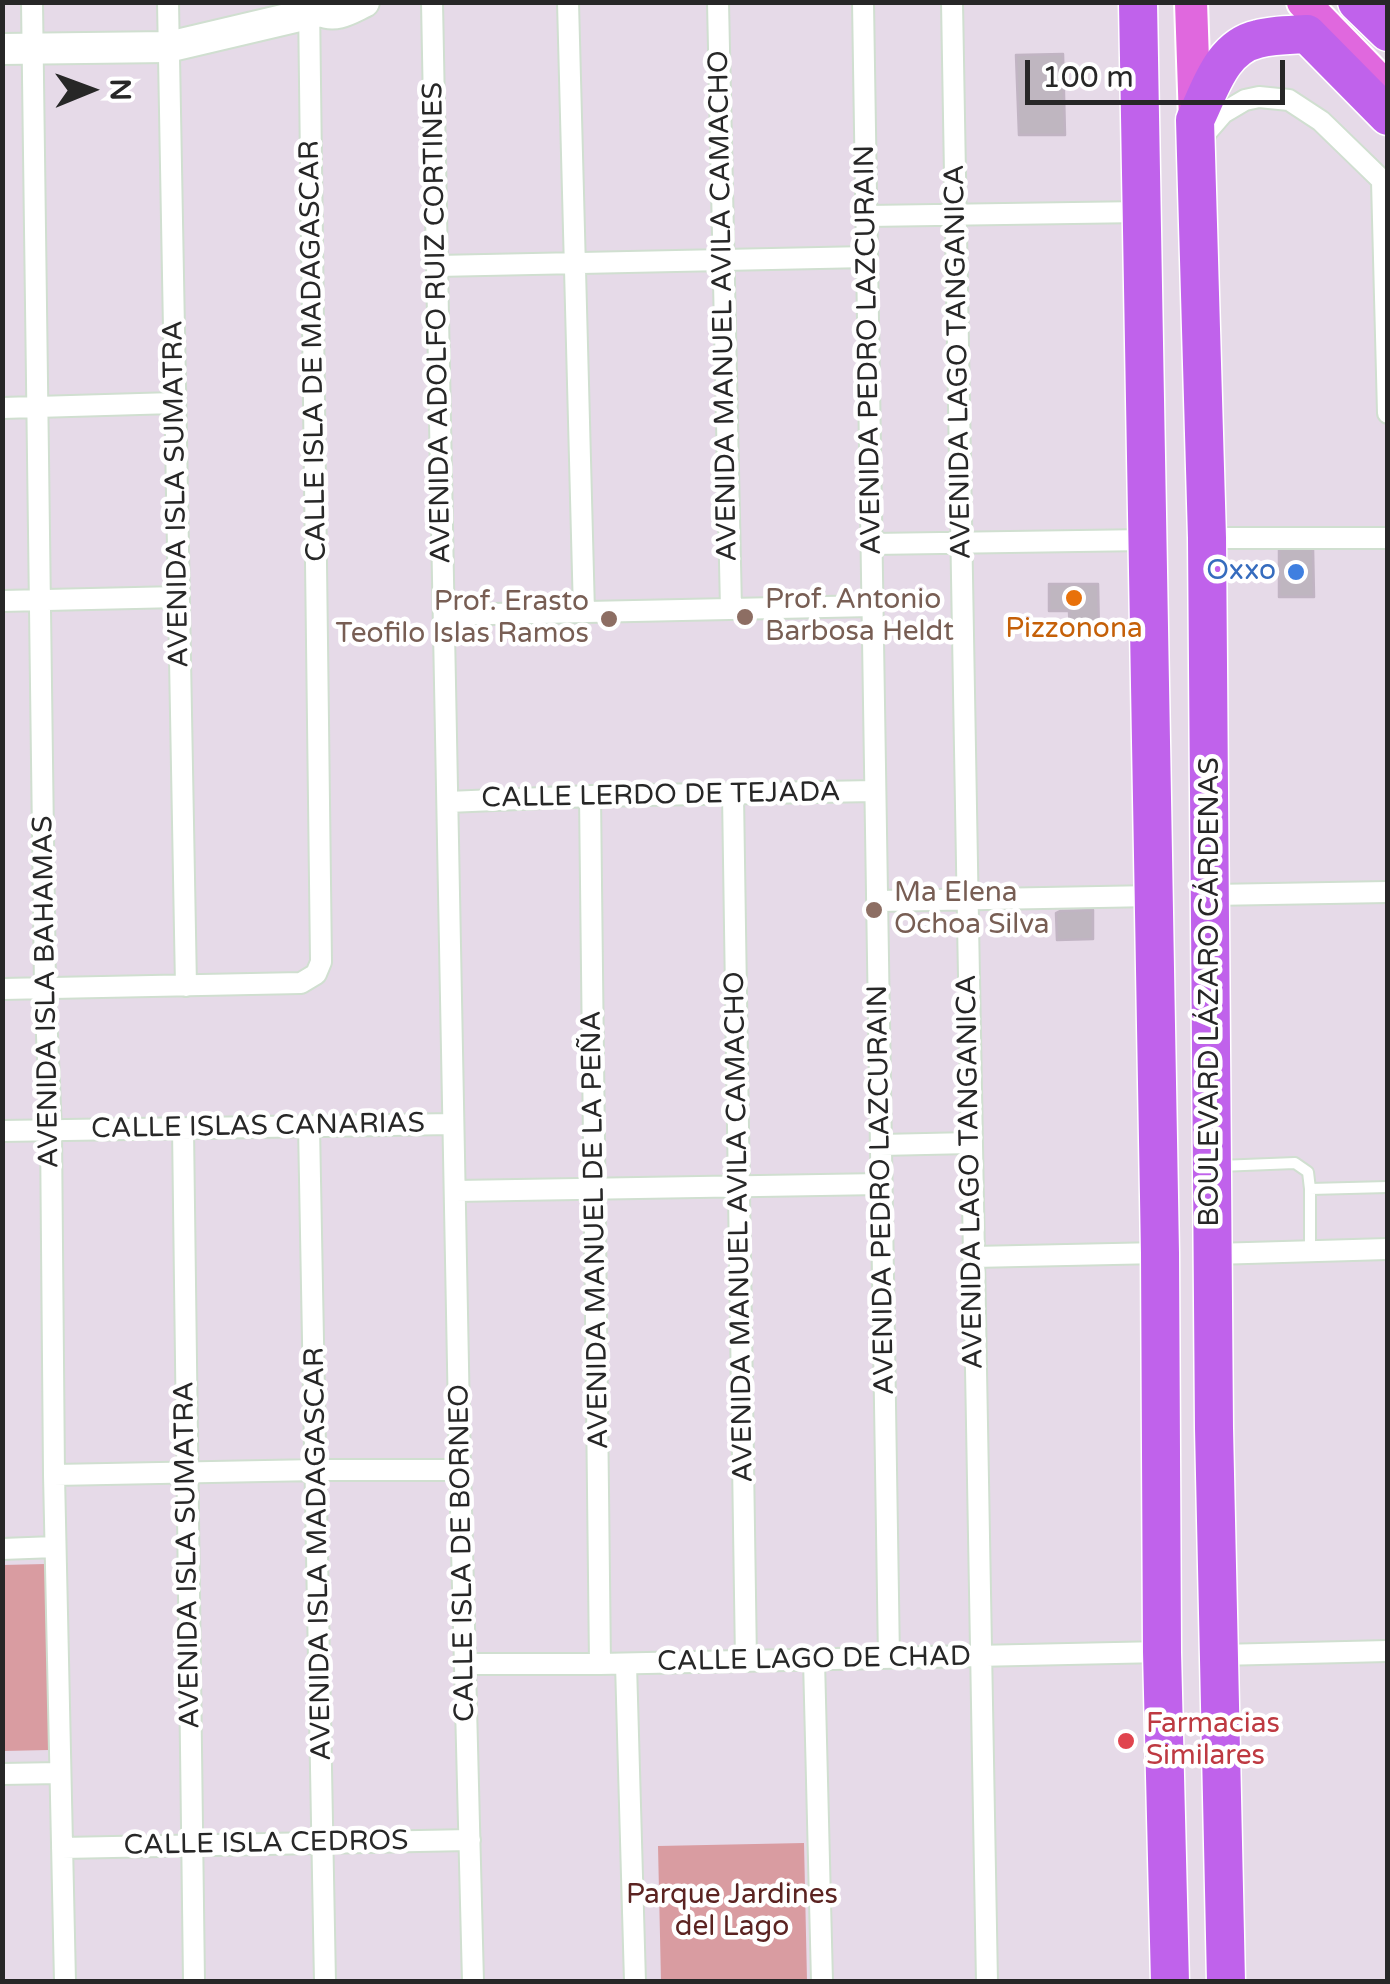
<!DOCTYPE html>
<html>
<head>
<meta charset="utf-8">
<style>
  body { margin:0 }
  #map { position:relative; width:1390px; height:1984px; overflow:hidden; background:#e6dae8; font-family:"Varela Round",sans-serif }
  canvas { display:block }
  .frame { position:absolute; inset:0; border:5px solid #272727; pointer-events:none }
  .north { position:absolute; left:40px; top:40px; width:100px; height:100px; -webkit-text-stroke:8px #fff; paint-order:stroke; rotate:89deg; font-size:28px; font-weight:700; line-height:40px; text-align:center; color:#272727 }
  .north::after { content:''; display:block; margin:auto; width:35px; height:45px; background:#272727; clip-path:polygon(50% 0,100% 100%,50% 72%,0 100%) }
  .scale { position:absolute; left:1025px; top:60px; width:260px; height:45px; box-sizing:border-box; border:5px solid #272727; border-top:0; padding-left:12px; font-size:30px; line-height:35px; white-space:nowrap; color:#272727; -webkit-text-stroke:8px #fff; paint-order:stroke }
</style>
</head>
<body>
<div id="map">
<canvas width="1390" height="1984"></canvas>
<div class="frame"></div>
<div class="north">N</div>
<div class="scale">100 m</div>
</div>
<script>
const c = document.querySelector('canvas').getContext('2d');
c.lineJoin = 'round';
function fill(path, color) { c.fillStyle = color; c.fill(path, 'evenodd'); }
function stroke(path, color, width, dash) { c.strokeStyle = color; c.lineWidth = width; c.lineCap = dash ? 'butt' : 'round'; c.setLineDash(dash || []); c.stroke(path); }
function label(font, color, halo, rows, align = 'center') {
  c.font = font + ' "Varela Round",sans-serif'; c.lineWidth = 9; c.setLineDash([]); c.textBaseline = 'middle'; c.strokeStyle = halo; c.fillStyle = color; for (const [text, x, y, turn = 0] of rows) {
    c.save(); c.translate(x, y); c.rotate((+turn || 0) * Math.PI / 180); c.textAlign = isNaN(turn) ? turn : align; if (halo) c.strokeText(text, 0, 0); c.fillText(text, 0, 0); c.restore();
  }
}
fill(new Path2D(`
  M45 1564 49 1750 3 1751V1565Z
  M804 1843 807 1981H661L658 1846Z`), '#d99ca1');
const building = new Path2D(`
  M1063 54 1065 135H1019L1016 55Z
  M1279 548H1313L1314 597H1279Z
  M1049 584H1098L1099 634 1070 635 1069 611H1049Z
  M1093 910V939L1057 940 1056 913 1060 911Z`);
fill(building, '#bfb6c0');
stroke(building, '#c1b4c3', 2.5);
const lane = new Path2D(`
  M1219 1166 1295 1163 1308 1172 1310 1189
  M1310 1251V1189L1388 1187`);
const street = new Path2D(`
  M32 2 45 988 51 1130 54 1475 65 1982
  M168 2 186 986
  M432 2 460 1470 473 1982
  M568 2 584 612
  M718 2 731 609
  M863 2 889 1658
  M952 2C967 662 971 1322 987 1982
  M1197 143 1223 113 1245 100 1259 97 1289 100 1321 121 1388 186
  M1382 181 1388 413
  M867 216 1142 212
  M437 266 867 257
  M2 408 174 403
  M1207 538H1388
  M872 544 1147 540
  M2 601 179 597
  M444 615 872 606
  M733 794 746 1661
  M590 796 600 1664
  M448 802 590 796 875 791
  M1211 895 1388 892
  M878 901 1154 896
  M2 989 301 983 316 974 321 962 309 3
  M309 1126 325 1982
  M183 1128 194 1982
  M2 1131 453 1124
  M880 1145 971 1143
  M456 1191 881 1184
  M1213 1254 1388 1249
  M973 1257 1160 1253
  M54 1475 317 1470H460
  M2 1549 55 1547
  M1219 1655 1388 1651
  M814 1660 822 1982
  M465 1664H600L1162 1652
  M626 1664 635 1982
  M2 1774 60 1773
  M62 1848 470 1840`);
const secondary = new Path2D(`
  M2 49 168 47 321 11C336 18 349 9 364 2`);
const primary = new Path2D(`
  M1191 2 1195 120
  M1303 2 1388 89`);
const highway = new Path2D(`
  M1138 2 1160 1253 1162 1652 1170 1982
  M1357 2 1388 32
  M1226 1982 1214 1428 1207 538 1195 120C1210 90 1221 47 1258 39 1273 35 1291 35 1307 34L1388 116`);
stroke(lane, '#d0dfd0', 14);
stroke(street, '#d0dfd0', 24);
stroke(secondary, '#d0dfd0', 34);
stroke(primary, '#fff', 36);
stroke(highway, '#fff', 41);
stroke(lane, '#fff', 10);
stroke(street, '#fff', 20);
stroke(secondary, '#fff', 30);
stroke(primary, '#e068de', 32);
stroke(highway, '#c062eb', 38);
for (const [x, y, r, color] of [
  [1296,572,10,"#3f7fe0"],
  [1074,598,10,"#e8710a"],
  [745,617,10,"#8d6e63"],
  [609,619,10,"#8d6e63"],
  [874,910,10,"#8d6e63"],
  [1126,1741,10,"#e0444e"]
]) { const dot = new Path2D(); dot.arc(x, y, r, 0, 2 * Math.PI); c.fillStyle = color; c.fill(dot); stroke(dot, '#fff', 4); }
label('28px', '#272727', '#fff', [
  ["AVENIDA MANUEL AVILA CAMACHO",724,306,-91],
  ["AVENIDA ADOLFO RUIZ CORTINES",438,323,-91],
  ["AVENIDA PEDRO LAZCURAIN",869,350,-91],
  ["CALLE ISLA DE MADAGASCAR",314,351,-91],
  ["AVENIDA LAGO TANGANICA",959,362,-91],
  ["AVENIDA ISLA SUMATRA",177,494,-91],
  ["CALLE LERDO DE TEJADA",661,796,-1],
  ["AVENIDA ISLA BAHAMAS",47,992,-91],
  ["BOULEVARD LÁZARO CÁRDENAS",1211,992,-90],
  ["CALLE ISLAS CANARIAS",258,1127,-1],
  ["AVENIDA LAGO TANGANICA",971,1172,-91],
  ["AVENIDA PEDRO LAZCURAIN",882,1190,-91],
  ["AVENIDA MANUEL AVILA CAMACHO",740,1227,-91],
  ["AVENIDA MANUEL DE LA PEÑA",596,1230,-91],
  ["CALLE ISLA DE BORNEO",463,1553,-91],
  ["AVENIDA ISLA MADAGASCAR",319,1554,-91],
  ["AVENIDA ISLA SUMATRA",188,1555,-91],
  ["CALLE LAGO DE CHAD",814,1660,-1],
  ["CALLE ISLA CEDROS",266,1844,-1]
]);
label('28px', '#366cbe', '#fff', [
  ["Oxxo",1276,572]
], 'right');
label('28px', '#785e54', '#fff', [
  ["Prof. Antonio",765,601],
  ["Barbosa Heldt",765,633],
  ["Prof. Erasto",589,603,"right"],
  ["Teofilo Islas Ramos",589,635,"right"],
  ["Ma Elena",894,894],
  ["Ochoa Silva",894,926]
], 'left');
label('28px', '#c56008', '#fff', [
  ["Pizzonona",1074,630]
]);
label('28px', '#be3a42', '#fff', [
  ["Farmacias",1146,1725],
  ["Similares",1146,1757]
], 'left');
label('28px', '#5b2321', '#fff', [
  ["Parque Jardines",732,1896],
  ["del Lago",732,1928]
]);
</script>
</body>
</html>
